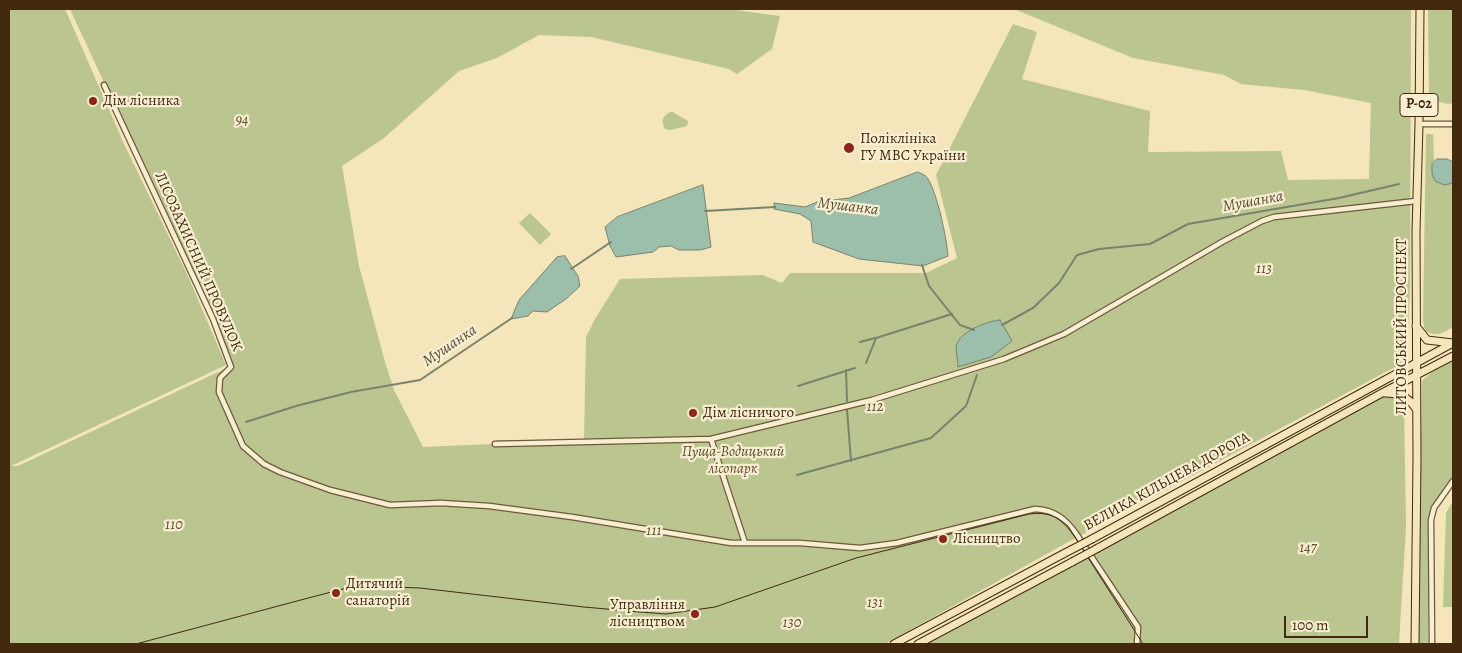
<!DOCTYPE html>
<html>
<head>
<meta charset="utf-8">
<style>
  body { margin:0 }
  #map { position:relative; width:1462px; height:653px; overflow:hidden; background:#f4e5ba; font-family:Alegreya,serif }
  canvas { display:block }
  .frame { position:absolute; inset:0; border:10px solid #432a0f; pointer-events:none }
  .scale { position:absolute; left:1284px; top:616px; width:84px; height:22px; box-sizing:border-box; border:2px solid #432a0f; border-top:0; padding-left:6px; font-size:15px; line-height:18px; white-space:nowrap; color:#432a0f; -webkit-text-stroke:4px #f8eed2; paint-order:stroke }
</style>
</head>
<body>
<div id="map">
<canvas width="1462" height="653"></canvas>
<div class="frame"></div>
<div class="scale">100 m</div>
</div>
<script>
const c = document.querySelector('canvas').getContext('2d');
c.lineJoin = 'round';
function fill(path, color) { c.fillStyle = color; c.fill(path, 'evenodd'); }
function stroke(path, color, width, dash) { c.strokeStyle = color; c.lineWidth = width; c.lineCap = dash ? 'butt' : 'round'; c.setLineDash(dash || []); c.stroke(path); }
function label(font, color, halo, rows, align = 'center') {
  c.font = font + ' Alegreya,serif'; c.lineWidth = 4.5; c.setLineDash([]); c.textBaseline = 'middle'; c.strokeStyle = halo; c.fillStyle = color; for (const [text, x, y, turn = 0] of rows) {
    c.save(); c.translate(x, y); c.rotate((+turn || 0) * Math.PI / 180); c.textAlign = isNaN(turn) ? turn : align; if (halo) c.strokeText(text, 0, 0); c.fillText(text, 0, 0); c.restore();
  }
}
fill(new Path2D(`
  M9 9H65L125 146 187 274 226 365 11 466H18L231 366 213 318 70 9H728L780 16 772 49 737 74 729 69 591 37 539 35 497 58 459 71 384 138 342 166 359 266 385 362 394 390 423 447 492 444 497 440H512L516 444 584 442 586 337 595 319 620 279 763 275 782 283 790 273H926L957 258 936 175 1013 24 1037 32 1022 79 1150 111 1148 152 1281 151 1288 180 1369 179 1371 103 1304 90 1241 84 1224 75 1133 58 1014 9H1411L1410 289 1407 356 1405 360 1395 367 1061 546 885 644H9Z
  M1428 9H1453V103L1448 104 1429 99Z
  M670 112H673L688 121 687 126 671 130 665 129C661 120 662 117 670 112Z
  M1426 134H1433L1434 161 1432 164 1444 185 1453 183V327C1443 333 1436 337 1425 331L1423 321Z
  M530 213 551 234 540 245 519 223Z
  M1453 361V477L1432 507 1429 519 1428 644H1418L1422 381 1432 372Z
  M1382 393 1403 400 1404 406 1406 527 1399 644H918Z
  M1453 501V607H1443L1446 513Z`), '#bac590');
const water = new Path2D(`
  M1437 159H1447L1453 162V183L1444 185 1435 181 1432 174V164Z
  M918 172C922 174 926 175 928 179 937 193 947 239 948 256L923 266 859 259 813 242 811 221 800 214 774 209V203L805 207 817 202 849 198Z
  M703 185 711 247 700 250H679L671 246 659 247 653 252 616 257 610 246 605 227 617 217Z
  M565 256 578 276 580 286 566 299 547 312 533 311 528 316 511 319 519 300 557 257Z
  M1000 320 1012 341 991 357 958 367C958 361 956 353 956 347 958 332 987 321 1000 320Z`);
fill(water, '#9cbfab');
stroke(water, '#78836d', 1);
stroke(new Path2D(`
  M705 211 775 207
  M922 265 929 286 960 325 974 330
  M571 269 611 242
  M1002 325 1033 308 1059 283 1077 255 1099 249 1150 244 1188 224 1339 198 1399 184
  M860 342 875 338
  M866 363 876 338 952 314
  M846 370 847 401
  M798 386 855 368
  M847 410 851 461
  M246 422 296 406 351 392 420 380 512 318
  M797 475 931 438 966 406 977 375`), '#78836d', 2);
const street = new Path2D(`
  M104 85 213 319 231 367 220 378 219 392 243 446 264 464 280 472 330 490 390 505 441 503 489 506 572 517 731 543H800L860 548 897 543 1035 509C1055 510 1066 519 1077 535L1138 627 1137 644
  M1419 124H1453
  M711 439 745 543
  M495 444 711 439 872 400 1004 359 1064 334 1222 242 1262 221 1274 217 1416 201
  M1432 644 1431 520 1434 508 1453 481`);
const primary = new Path2D(`
  M1416 326 1427 340 1453 343
  M1385 393C1399 393 1408 396 1416 409
  M1092 539 1453 343
  M1098 548 1382 393 1453 356
  M894 644 1065 553
  M918 644 1072 562
  M1415 644 1417 458 1416 231 1419 124 1420 9`);
stroke(street, '#6f593a', 7);
stroke(primary, '#432a0f', 9);
stroke(street, '#f8eed2', 4.5);
stroke(primary, '#f4e5ba', 7);
stroke(new Path2D(`
  M136 644 312 597 347 588 365 586 420 588 584 607 640 612 666 614 715 607 856 558 1029 514C1047 512 1055 515 1068 526L1143 644`), '#432a0f', 1);
const primaryBridge = new Path2D(`
  M1065 553 1092 539
  M1072 562 1098 548`);
stroke(primaryBridge, '#432a0f', 9, []);
stroke(primaryBridge, '#f4e5ba', 7);
for (const [x, y, r, color] of [
  [93,101,5,"#8f2418"],
  [849,148,6,"#8f2418"],
  [693,413,5,"#8f2418"],
  [943,539,5,"#8f2418"],
  [336,593,5,"#8f2418"],
  [695,614,5,"#8f2418"]
]) { const dot = new Path2D(); dot.arc(x, y, r, 0, 2 * Math.PI); c.fillStyle = color; c.fill(dot); stroke(dot, '#f8eed2', 2); }
for (const [x, y, w] of [
  [1419,105,38]
]) { const box = new Path2D(); box.roundRect(x - w / 2, y - 11.5, w, 23, 4); c.fillStyle = '#f8eed2'; c.fill(box); stroke(box, '#432a0f', 1); }
label('bold 14px', '#432a0f', null, [
  ["Р-02",1419,105]
]);
label('15px', '#432a0f', '#f8eed2', [
  ["Дім лісника",103,101],
  ["Поліклініка",860,139],
  ["ГУ МВС України",860,156],
  ["Дім лісничого",703,413],
  ["Лісництво",953,539],
  ["Дитячий",346,584],
  ["санаторій",346,601],
  ["Управління",685,605,"right"],
  ["лісництвом",685,622,"right"]
], 'left');
label('italic 15px', '#61512f', '#f8eed2', [
  ["94",242,120],
  ["113",1264,269],
  ["112",875,407],
  ["Пуща-Водицький",733,452],
  ["лісопарк",733,469],
  ["110",174,525],
  ["111",654,531],
  ["147",1308,548],
  ["131",875,603],
  ["130",792,623]
]);
label('15px', '#432a0f', '#f8eed2', [
  ["ЛІСОЗАХИСНИЙ ПРОВУЛОК",198,262,66],
  ["ЛИТОВСЬКИЙ ПРОСПЕКТ",1402,327,-90],
  ["ВЕЛИКА КІЛЬЦЕВА ДОРОГА",1167,482,-29]
]);
label('italic 16px', '#594f36', '#f8eed2', [
  ["Мушанка",1253,202,-10],
  ["Мушанка",848,207,7],
  ["Мушанка",450,346,-34]
]);
</script>
</body>
</html>
